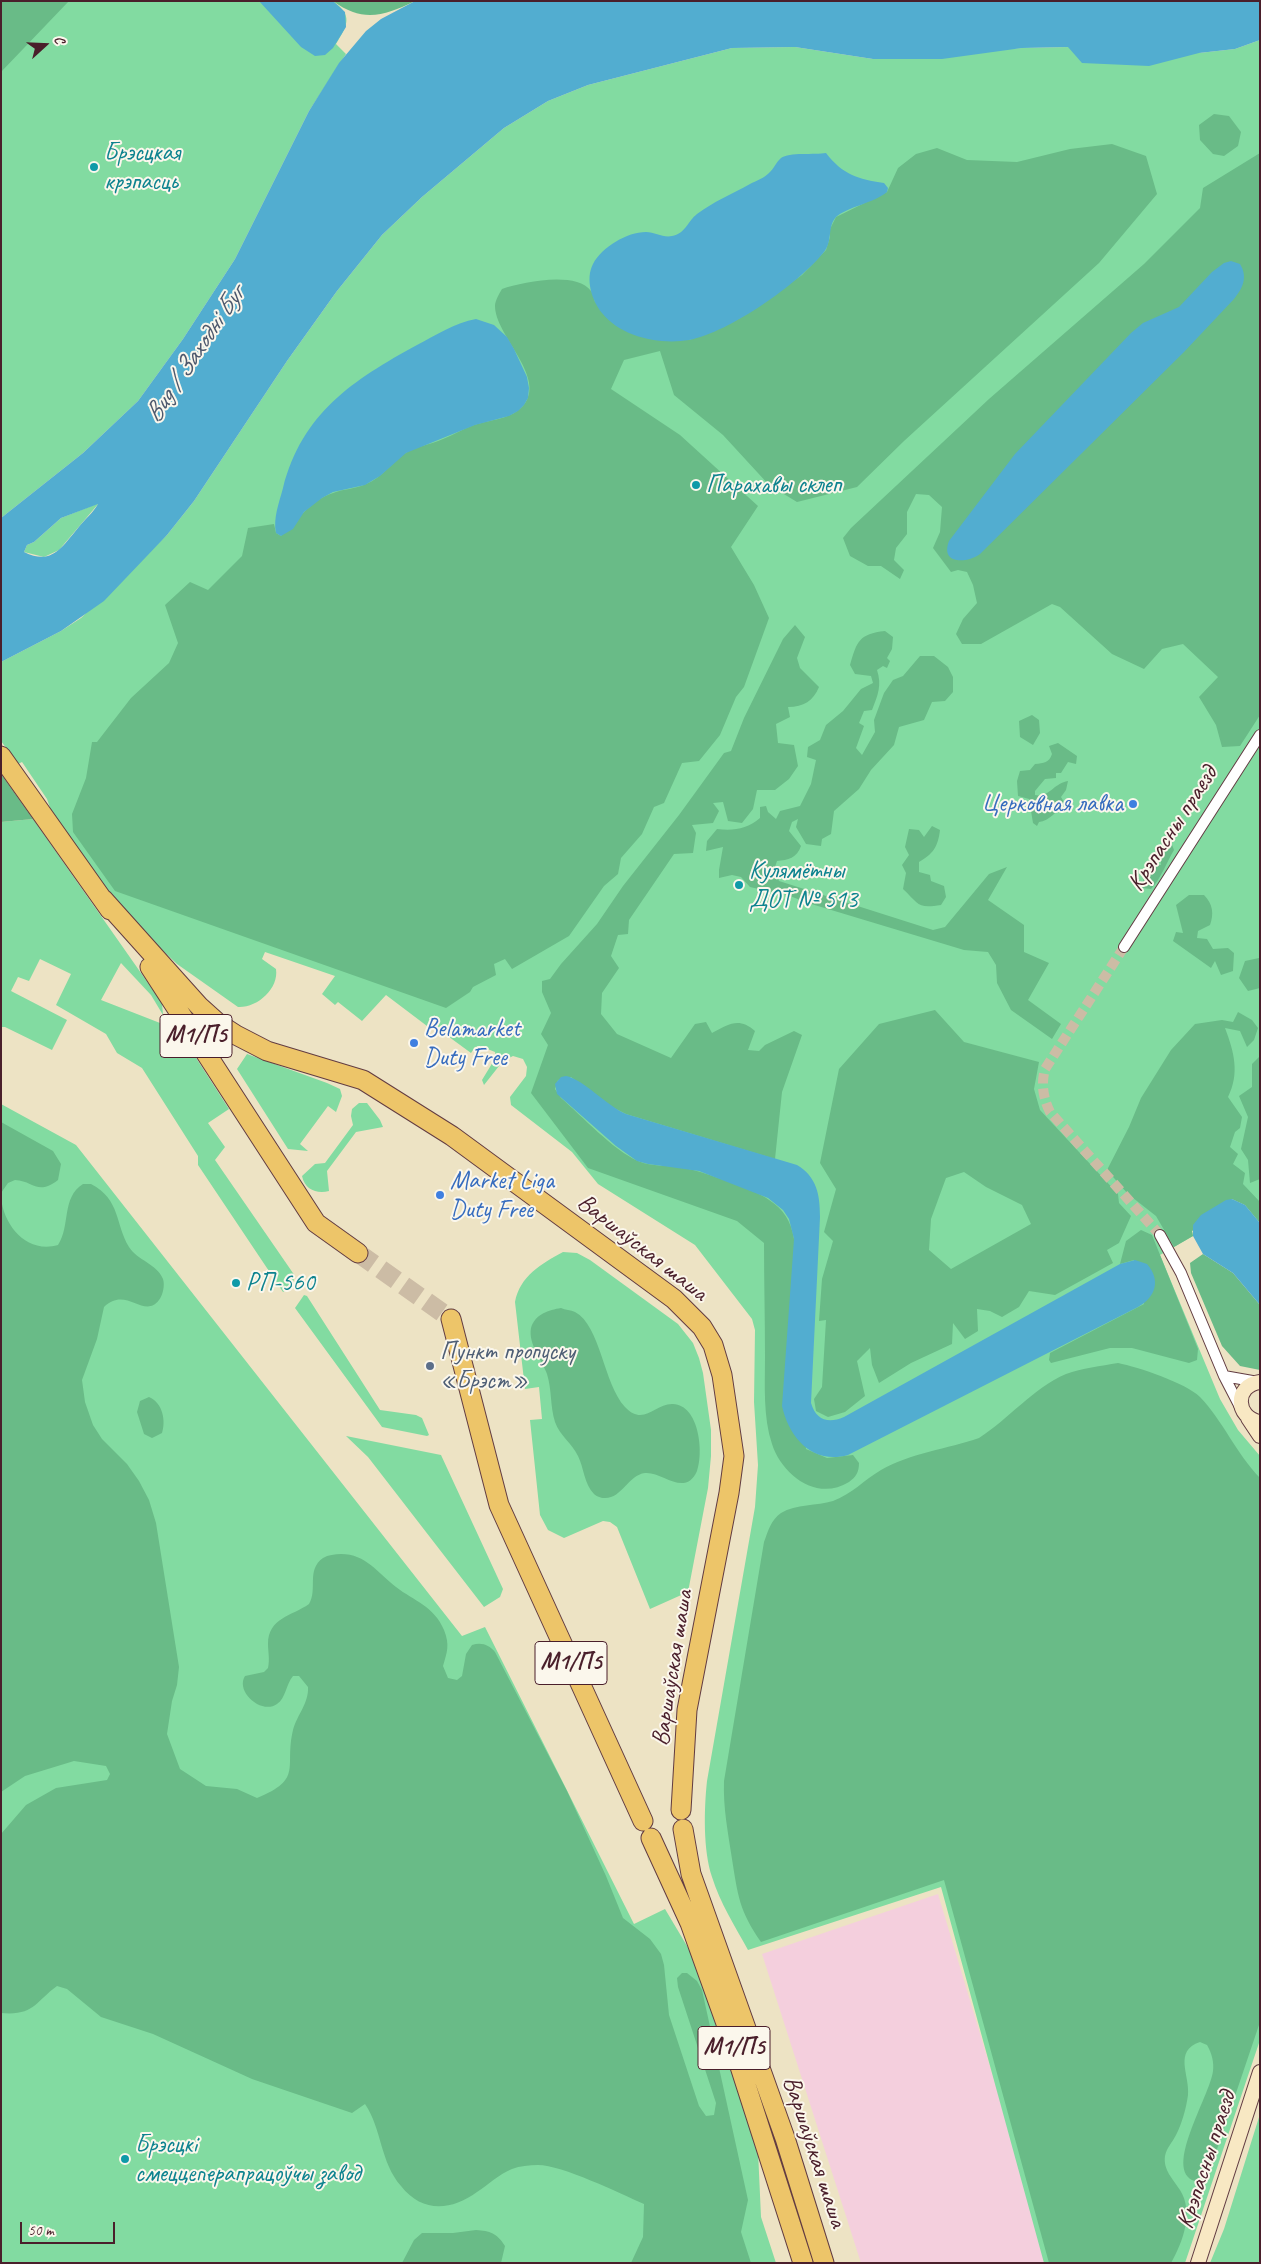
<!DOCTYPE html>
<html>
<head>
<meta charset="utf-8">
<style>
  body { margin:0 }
  #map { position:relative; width:1261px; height:2264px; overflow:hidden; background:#ede3c4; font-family:Caveat,sans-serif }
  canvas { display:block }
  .frame { position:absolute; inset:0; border:2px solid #4a1f2b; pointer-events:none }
  .north { position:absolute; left:20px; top:20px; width:50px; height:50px; -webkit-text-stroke:4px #fbf7ec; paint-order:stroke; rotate:70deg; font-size:14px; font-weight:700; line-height:20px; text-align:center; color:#4a1f2b }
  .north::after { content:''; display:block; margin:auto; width:18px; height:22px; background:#4a1f2b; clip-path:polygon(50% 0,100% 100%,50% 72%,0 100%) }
  .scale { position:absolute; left:20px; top:2222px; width:95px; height:22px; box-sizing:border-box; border:2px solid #4a1f2b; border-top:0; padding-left:6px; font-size:15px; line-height:18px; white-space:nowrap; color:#4a1f2b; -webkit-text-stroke:4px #fbf7ec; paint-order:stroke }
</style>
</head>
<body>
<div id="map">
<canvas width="1261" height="2264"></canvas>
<div class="frame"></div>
<div class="north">С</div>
<div class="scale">50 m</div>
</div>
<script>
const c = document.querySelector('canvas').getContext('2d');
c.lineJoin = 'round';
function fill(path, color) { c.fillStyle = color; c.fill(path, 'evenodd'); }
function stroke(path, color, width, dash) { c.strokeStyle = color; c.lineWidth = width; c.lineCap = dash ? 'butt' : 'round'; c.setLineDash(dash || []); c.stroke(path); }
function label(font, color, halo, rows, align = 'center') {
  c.font = font + ' Caveat,sans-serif'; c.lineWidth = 4; c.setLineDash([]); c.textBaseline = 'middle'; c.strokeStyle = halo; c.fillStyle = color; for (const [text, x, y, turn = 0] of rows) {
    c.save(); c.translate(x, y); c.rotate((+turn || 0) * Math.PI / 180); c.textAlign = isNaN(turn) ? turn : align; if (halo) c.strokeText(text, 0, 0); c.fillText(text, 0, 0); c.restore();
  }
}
fill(new Path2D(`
  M938 1894 1049 2263H861L762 1954Z`), '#f4cfdd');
fill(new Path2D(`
  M1 1H333C353 16 348 24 336 44L346 54 309 111 235 259 183 339 138 401 83 453 1 518Z
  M1260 40V1223L1245 1205 1232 1199 1192 1231 1193 1236 1160 1255 1220 1399 1238 1430 1260 1456V2040L1185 2263H1044L941 1887 748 1950C735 1926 720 1903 712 1877 703 1850 704 1809 707 1781L755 1507 758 1465 754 1402 755 1330 752 1319 695 1245 598 1184 572 1152 511 1105 510 1097 526 1076 527 1067 523 1059 513 1056 503 1061 484 1085 482 1080 496 1057 495 1052 480 1046 475 1047 471 1053 430 1023 427 1026 386 995 362 1021 338 1002 335 1005 322 994 335 976 265 952 262 959 276 969C279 989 257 1008 238 1007L177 964 122 912 53 816 47 799 22 762 18 764 1 741V662L61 631 81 618 167 535 194 501 287 361 337 291 382 235 422 197 504 128 548 101 588 85 732 48 795 47 873 59 1022 48 1069 47 1199 53 1235 49Z
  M99 503 59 550 44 557 24 552 27 545 34 542 61 518Z
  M33 819 162 1003 163 1015 151 995 121 963 101 1000 178 1030 229 1109 208 1123 225 1147 215 1160 295 1276 291 1288 283 1292 198 1165V1156L142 1068 117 1053 106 1034 56 1005 71 974 40 959 29 981 18 977 11 991 67 1020 52 1050 5 1027H1V822Z
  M247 1054 327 1083 340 1089 342 1096 336 1112 328 1106 300 1144 308 1151 288 1149 237 1069Z
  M359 1103H367L380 1120 383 1127 356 1132 327 1171 329 1191C317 1194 305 1190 302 1176L315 1164 325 1163 353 1125 351 1116 352 1109Z
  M1 1104 76 1145 462 1636 485 1627 634 1924 665 1909 693 1956 758 2151 761 2217 776 2263H1Z
  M563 1252 577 1253 590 1260 678 1324 693 1343 699 1358 703 1373 711 1430V1456L708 1488 688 1592 650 1609 617 1527 610 1522 603 1521 564 1538 548 1530 540 1515 530 1420 542 1419 539 1387 525 1389 515 1302C520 1276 541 1264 563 1252Z
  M304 1295 307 1296 380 1410 416 1415 422 1418 429 1435 427 1436 382 1427 295 1308Z
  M346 1436 441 1455 503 1589 500 1597 484 1607 368 1457Z
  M1260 2114V2263H1210L1224 2229Z`), '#82dba1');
fill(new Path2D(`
  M1 1H69L1 72Z
  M333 1H415C384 16 363 23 333 1Z
  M1214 114 1229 116 1241 132 1238 146 1224 156 1213 154 1200 140 1199 125Z
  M1112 144 1146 156 1157 194 1099 263 904 441 857 487 797 502 769 485 723 435 674 395 660 351 624 360 611 389 680 435 758 506 731 547 754 585 769 618 744 687 736 697 720 735 699 761 682 763 664 803 654 807 642 834 621 858 618 874 604 886 569 936 512 969 505 959 494 964 496 975 473 987 470 992 446 1008 115 891 73 832 72 814 86 778 92 742H97L131 698 169 663 178 643 165 605 190 582 208 590 242 556 248 528 274 524 276 533 281 536C297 521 311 500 333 493 343 489 355 489 366 484 381 478 391 464 404 454 416 446 430 445 443 439 453 435 463 429 474 425 493 419 517 419 527 400 541 372 495 334 495 306 495 301 499 294 502 289 523 282 576 271 591 291 593 293 594 299 595 302L689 340 723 327 740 318 802 275 826 250 830 237V229L836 217 887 192 898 168 916 154 937 148 967 160 1017 162 1070 149Z
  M1260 153V715L1240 746 1222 747 1216 725 1199 697 1218 677 1183 644 1162 649 1144 669 1112 654 1060 607 1052 604 981 644H962L956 634 963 619 977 603 973 585 967 572 958 570 951 572 933 548 940 532 942 507 929 495 916 494 907 512V534L896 548 894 560 904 570 900 579 881 566H868L850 556 843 538 851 528 989 399 1144 264 1200 208 1203 188Z
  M795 625 805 637 797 658 800 668 819 687C813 701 804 707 788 707L790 717 776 724 778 743 794 745 798 766 789 779 775 790H757L753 809 742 823 728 821 723 802 713 803 719 811 713 823 692 825 696 833 693 853 674 854 629 920 628 934 618 935 611 956 619 968 602 993 601 1014 617 1034 671 1058 695 1024 706 1022 712 1033C729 1024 739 1017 755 1031L748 1050 759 1051 765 1045 794 1031 802 1035 782 1092 775 1159 626 1114 610 1106 571 1077 558 1080 555 1089 561 1098C582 1116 613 1150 638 1161 652 1167 668 1165 683 1168 698 1170 712 1176 727 1181 758 1193 789 1202 794 1239L806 1449 827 1458 853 1455 859 1463C859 1472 856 1477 849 1482 817 1502 782 1475 772 1444 763 1417 765 1386 765 1357 765 1319 764 1281 764 1243L737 1221 588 1168 531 1093 548 1045 541 1034 551 1013 542 992V981L550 979 561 964 597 924 623 886 679 815 724 753 731 751 744 718 783 639Z
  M885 631 893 637 892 649 887 658 890 661 887 668 883 666 877 670C882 685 878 695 872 710L864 711 859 723 864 726 856 748 862 755 875 732 874 720 884 693 893 680 903 676 920 656H934L948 667 953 677V692L945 701 932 702 924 720 899 727 894 745 871 770 859 789 834 811 831 834 822 839 821 846 806 844 796 827 798 819 792 822 789 831 801 846C797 858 788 860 777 861L774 870 779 881 933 930 945 927 989 874 1007 867 988 900 1024 925V952L1049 963 1028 1000 1061 1024 1052 1039 1011 1010 997 983 996 965 988 952 964 950 808 903 777 891 772 892 750 887 741 877 732 875 719 878V870L723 847 706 851 707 841 717 829C734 831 747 829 760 818V807L766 806 768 812 776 819 780 811 800 806 811 784 816 760 807 757 808 747 820 740 826 725 843 711 861 689 873 683 871 676 855 674 850 665C857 641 859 634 885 631Z
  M1032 715 1039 720 1040 733 1033 745 1020 737 1019 721Z
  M1058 743 1077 756 1076 764 1068 762 1061 773H1056V778L1045 779 1035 791V795C1049 798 1054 783 1068 781L1066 790 1061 797 1064 802C1058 811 1049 821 1039 822L1037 826 1033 823 1029 799 1018 796 1017 781 1020 771 1030 770 1035 764C1044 763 1049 763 1052 754L1049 746Z
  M1 774 33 819 1 822Z
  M932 826 940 830C938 847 933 854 919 862V872L930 875 931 881 944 886 946 897 941 905C917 909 919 904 903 889L906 873 902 865 909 855 905 847 909 829 919 830 924 837Z
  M1171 842 1174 850C1166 863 1162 877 1151 889L1142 888 1146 864 1161 865 1160 856 1164 845Z
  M1189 895H1204C1213 904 1214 914 1210 925L1198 931 1197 938 1207 939 1213 949 1228 948 1234 953 1233 971 1221 975 1215 961 1211 968 1173 941 1176 932 1183 933 1176 905Z
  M1259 958 1260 988 1248 991 1239 978 1245 961Z
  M935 1010 964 1042 1039 1062 1034 1089 1040 1110 1118 1194 1119 1203 1131 1216 1119 1243 1107 1250 1113 1263 1055 1295 1029 1291 1019 1307 1002 1317 990 1311 977 1309 978 1331 965 1339 953 1323 952 1344 911 1363 879 1383 872 1365 870 1348 857 1361 865 1396 845 1412 828 1417 816 1411 814 1399 822 1387 826 1320 819 1321 822 1279 833 1241 824 1232 836 1189 820 1163 839 1069 879 1024ZM964 1172 986 1187 1022 1205 1031 1224 951 1269 929 1250 931 1219 946 1178Z
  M1238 1012 1252 1020 1258 1028 1254 1040 1247 1047 1240 1031 1225 1028C1234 1052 1240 1073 1228 1097L1242 1117 1240 1128 1235 1132 1230 1147 1238 1154 1233 1164 1245 1173 1243 1184 1260 1202V1223L1245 1205 1232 1199 1192 1231 1193 1236 1174 1247 1156 1216 1128 1194 1107 1170 1129 1127 1141 1098 1171 1050 1195 1024 1222 1020 1233 1022Z
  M1260 1056V1179L1250 1183 1248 1160 1241 1149 1248 1117 1239 1096 1252 1087V1064Z
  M1 1122 53 1151 61 1164 58 1180C37 1196 34 1181 15 1180L8 1183 1 1193Z
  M83 1184H91C121 1200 115 1224 129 1247 137 1260 157 1264 163 1279 165 1285 163 1295 159 1300 144 1320 126 1285 104 1307L97 1339 82 1380 85 1402 93 1425 102 1439 127 1464 139 1481 149 1500 156 1523 179 1667 177 1685 172 1701 167 1734 180 1769 206 1786 237 1789 257 1798C304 1779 284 1767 293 1730 297 1715 309 1703 308 1687L299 1676H293C286 1684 286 1698 277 1704 262 1715 235 1692 245 1676L264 1672 268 1668C270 1659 268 1652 268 1644 268 1618 292 1616 309 1604 318 1589 306 1570 323 1558 328 1555 335 1554 341 1554 366 1554 378 1573 396 1587 414 1601 434 1606 444 1630 450 1645 447 1652 443 1666L448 1678 457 1680 462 1676 466 1654 472 1645C482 1642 489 1645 495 1652L567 1791 606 1876 623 1918 650 1939 661 1954 664 1965 669 2015 699 2106 706 2116 714 2115 716 2103 678 1987 677 1978 682 1973H687L697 1981 702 1990 748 2200 741 2232 751 2263H631L643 2237 644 2204C619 2193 562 2165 538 2165 529 2165 520 2166 512 2169 499 2174 488 2185 477 2192 451 2211 422 2213 401 2186 380 2162 382 2129 365 2104L352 2113 252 2079 153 2034 101 2017 67 1989 57 1986C35 2002 34 2016 1 2013V1834L26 1805 56 1788 107 1780 110 1774 106 1766 74 1761 25 1776 1 1792V1198C4 1226 27 1254 58 1245 71 1225 61 1198 83 1184Z
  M1141 1230 1152 1235 1198 1349 1197 1360 1189 1363 1132 1348H1110L1051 1363 1049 1360 1050 1353 1144 1304 1134 1260 1120 1264 1126 1241Z
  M1203 1254 1233 1273 1260 1305V1370L1240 1366 1222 1346 1191 1273 1190 1263Z
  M561 1308C565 1310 571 1310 575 1312 601 1326 603 1383 625 1407 644 1427 655 1403 673 1404 699 1405 704 1452 697 1471 685 1498 662 1471 645 1473 628 1475 622 1499 604 1498 601 1498 596 1496 594 1494 584 1484 584 1468 578 1456 572 1443 560 1436 555 1422 550 1406 552 1390 547 1374 542 1360 528 1344 531 1328 535 1314 549 1310 561 1308Z
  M1118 1363C1138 1367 1186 1383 1200 1397 1223 1421 1236 1453 1260 1478V2022L1212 2164 1208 2174 1195 2181C1162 2171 1210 2096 1213 2071 1214 2062 1212 2054 1207 2045L1200 2042C1173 2051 1190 2075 1188 2095 1186 2109 1182 2123 1176 2135 1172 2143 1167 2147 1165 2156 1163 2170 1173 2179 1180 2190 1194 2212 1183 2242 1171 2263H1049L944 1880 761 1942C739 1910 738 1896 732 1859 728 1832 723 1808 724 1781L764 1542C768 1531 771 1520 781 1513 796 1504 817 1506 833 1501 852 1494 864 1480 881 1470 910 1453 948 1449 979 1438 1009 1419 1033 1388 1066 1374 1082 1368 1101 1366 1118 1363Z
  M149 1397C163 1403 166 1421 162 1433L152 1438 144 1434 137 1412 140 1401Z
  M476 2230C490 2231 497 2233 505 2246L501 2263H402L414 2240 422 2233H453Z`), '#69bb87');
fill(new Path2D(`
  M259 1H333L345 12 346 27 333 48 325 55 315 56 301 47Z
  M415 1H1260V40L1235 49 1199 53 1149 66 1082 63 1068 47 1022 48 942 59H873L795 47 732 48 588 85 548 101 504 128 422 197 382 235 337 291 287 361 194 501 167 535 104 601 61 631 1 662V518L83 453 138 401 183 339 235 259 309 111 339 63 366 31 381 19ZM98 504C93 513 85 519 78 528 62 547 52 566 24 552L27 545 34 542 61 518Z
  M826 153C843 175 858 179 884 183L888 188 887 192C874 203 847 207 836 217 827 227 833 241 824 252 798 284 730 332 689 340 660 345 621 337 602 313 592 301 585 279 593 264 602 247 627 232 646 232 655 232 663 238 672 236 685 234 688 221 697 214 713 202 732 194 750 184 756 181 764 178 769 173 774 169 776 162 781 158 789 152 815 155 826 153Z
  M1231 261 1240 264C1248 277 1243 288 1234 299L1184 352 980 554C966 564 940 564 949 541L1015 454 1131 333 1143 323 1179 307 1212 272 1224 263Z
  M476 319 494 325 507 337 514 349 527 377 529 388 528 398 524 405 518 411 509 416 475 425 406 453 380 476 365 485 333 492 322 498 304 512 293 529 281 536 276 533C273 518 279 503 283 488 302 413 353 380 417 345 436 335 455 323 476 319Z
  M566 1076C583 1079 607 1106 626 1114L797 1165C817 1177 820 1195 820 1217L811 1403C816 1420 828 1424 844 1417L1120 1264 1135 1260 1147 1264C1161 1280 1156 1297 1138 1307L848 1455C813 1465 789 1438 782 1406L794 1239 789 1219 783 1210 768 1198 699 1171 648 1164 637 1161 616 1146 557 1094 555 1084 561 1077Z
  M1232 1199 1245 1205 1260 1223V1305L1233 1273 1203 1254 1193 1236V1225L1201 1215 1226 1200Z`), '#52add0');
stroke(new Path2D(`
  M1124 947 1045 1069C1041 1084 1043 1098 1050 1112L1160 1235`), '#ccbca5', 10, [10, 5]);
stroke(new Path2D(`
  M358 1253 451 1319`), '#ccbca5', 19, [19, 9]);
const street = new Path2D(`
  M1124 947 1260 735
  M1160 1235 1181 1273 1224 1376 1240 1407
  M1224 1376 1258 1382`);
const secondary = new Path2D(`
  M1260 1382C1234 1385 1235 1418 1260 1422
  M1248 1418 1260 1436
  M1198 2263 1260 2072`);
const highway = new Path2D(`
  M1 756 110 910
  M103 899 199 1006 219 1024 236 1035 267 1051 363 1080 452 1136 674 1299 702 1327 713 1345 722 1375 734 1456 729 1493 687 1710 681 1810
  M150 967 316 1223 358 1253
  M451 1319 499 1505 643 1821
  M683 1829 691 1874 785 2138 824 2263
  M651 1838 690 1923 728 2029 803 2263`);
stroke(street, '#623c42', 12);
stroke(secondary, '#623c42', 16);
stroke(highway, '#623c42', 21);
stroke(street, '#fff', 10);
stroke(secondary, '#f8e8c3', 14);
stroke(highway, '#edc569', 19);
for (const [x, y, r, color] of [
  [94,167,5,"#0f9aa8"],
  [696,485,5,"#0f9aa8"],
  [1133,804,5,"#3f7fe0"],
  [739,885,5,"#0f9aa8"],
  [414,1043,5,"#3f7fe0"],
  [440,1195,5,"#3f7fe0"],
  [236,1283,5,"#0f9aa8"],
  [430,1366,5,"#5c6f8a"],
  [125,2159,5,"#0f9aa8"]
]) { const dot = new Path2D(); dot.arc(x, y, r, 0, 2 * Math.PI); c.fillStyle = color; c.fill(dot); stroke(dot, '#fbf7ec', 2); }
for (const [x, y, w] of [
  [196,1036,72],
  [571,1663,72],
  [734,2048,72]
]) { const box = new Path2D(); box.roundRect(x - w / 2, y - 21.5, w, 43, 4); c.fillStyle = '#fbf7ec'; c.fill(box); stroke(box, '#4a1f2b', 1); }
label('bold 24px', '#4a1f2b', null, [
  ["М1/П5",196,1036],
  ["М1/П5",571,1663],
  ["М1/П5",734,2048]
]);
label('25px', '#0d838f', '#fbf7ec', [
  ["Брэсцкая",104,153],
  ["крэпасць",104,182],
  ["Парахавы склеп",706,485],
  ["Кулямётны",749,871],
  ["ДОТ № 513",749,900],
  ["РП-560",246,1283],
  ["Брэсцкі",135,2145],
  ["смеццеперапрацоўчы завод",135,2174]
], 'left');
label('25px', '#366cbe', '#fbf7ec', [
  ["Церковная лавка",1123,804,"right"],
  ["Belamarket",424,1029],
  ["Duty Free",424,1058],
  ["Market Liga",450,1181],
  ["Duty Free",450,1210]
], 'left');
label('25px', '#4a1f2b', '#fbf7ec', [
  ["Крэпасны праезд",1173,829,-57],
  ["Варшаўская шаша",642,1248,38],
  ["Варшаўская шаша",673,1668,-81],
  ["Варшаўская шаша",814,2152,72],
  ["Крэпасны праезд",1207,2160,-72]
]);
label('25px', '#4e5e75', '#fbf7ec', [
  ["Пункт пропуску",440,1352],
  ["«Брэст»",440,1381]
], 'left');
label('italic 26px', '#4d586d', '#fbf7ec', [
  ["Bug / Заходні Буг",195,355,-56]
]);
</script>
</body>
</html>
